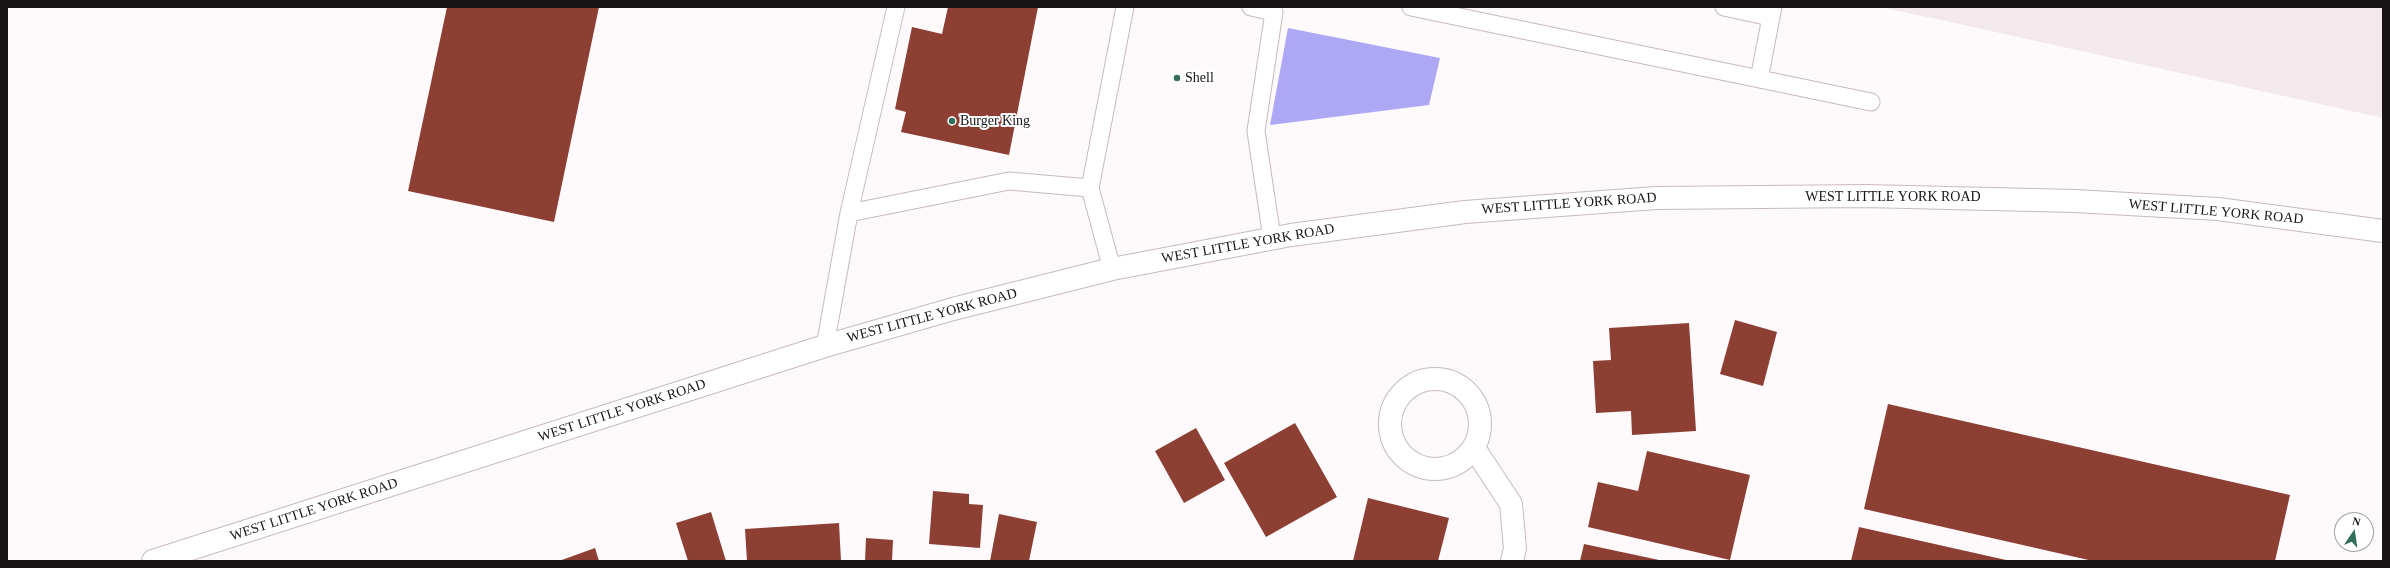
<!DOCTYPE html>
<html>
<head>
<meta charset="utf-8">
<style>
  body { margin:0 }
  #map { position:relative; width:2390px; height:568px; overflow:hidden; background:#fefafb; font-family:"Times New Roman",serif }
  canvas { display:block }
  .frame { position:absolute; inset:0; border:8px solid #191416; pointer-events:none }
  .north { position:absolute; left:2334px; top:512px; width:40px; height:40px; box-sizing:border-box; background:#fff; border:1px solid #a3a1a2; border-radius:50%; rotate:13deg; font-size:11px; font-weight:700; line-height:16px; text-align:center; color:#191416 }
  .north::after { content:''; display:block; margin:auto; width:14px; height:18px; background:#326e5a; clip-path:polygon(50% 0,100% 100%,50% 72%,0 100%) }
</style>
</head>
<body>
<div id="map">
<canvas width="2390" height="568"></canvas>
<div class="frame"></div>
<div class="north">N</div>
</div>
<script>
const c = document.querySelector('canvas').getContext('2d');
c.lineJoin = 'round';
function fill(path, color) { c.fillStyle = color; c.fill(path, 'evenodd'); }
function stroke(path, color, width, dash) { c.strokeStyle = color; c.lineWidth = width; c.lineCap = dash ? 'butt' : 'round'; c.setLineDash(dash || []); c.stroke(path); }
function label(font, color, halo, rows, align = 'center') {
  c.font = font + ' "Times New Roman",serif'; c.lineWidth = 4; c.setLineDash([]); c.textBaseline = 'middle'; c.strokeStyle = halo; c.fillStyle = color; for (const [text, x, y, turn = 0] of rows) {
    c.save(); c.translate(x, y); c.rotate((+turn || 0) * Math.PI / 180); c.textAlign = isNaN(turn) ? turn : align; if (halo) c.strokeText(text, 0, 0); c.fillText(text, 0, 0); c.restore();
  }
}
fill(new Path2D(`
  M1879 7H2383V118L1937 19Z`), '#f3e8ec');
fill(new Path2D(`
  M1288 28 1440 58 1429 105 1270 125Z`), '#ada8f4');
fill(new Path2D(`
  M447 7H599L554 222 408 191Z
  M948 7H1038L1009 155 901 132 906 112 895 109 912 27 942 34Z
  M1735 320 1777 332 1763 386 1720 374Z
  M1689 323 1696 431 1632 435 1631 411 1596 413 1593 361 1611 360 1609 328Z
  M1888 404 2290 495 2275 561H2093L1864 509Z
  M1295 423 1337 497 1266 537 1224 463Z
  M1196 428 1225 480 1184 503 1155 451Z
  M1647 451 1750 475 1730 560 1588 527 1598 482 1638 491Z
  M933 491 969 494V504L983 505 980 548 929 544Z
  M1368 498 1449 518 1438 561H1353Z
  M711 512 726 561H688L676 523Z
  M999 514 1037 522 1029 561H990Z
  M839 523 841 561H747L745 529Z
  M1859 527 2006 560V561H1851Z
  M866 538 893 540 892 561H865Z
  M1584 544 1659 560V561H1580Z
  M595 548 599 561H559Z`), '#8d3f34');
const lane = new Path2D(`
  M1251 7 1274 12 1256 131 1272 238
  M1411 7 1871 102
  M1724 7 1770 17
  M1759 79 1773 7
  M849 213 1009 181 1090 188
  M1112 269 1090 188 1125 7
  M825 346 849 213 896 7`);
const street = new Path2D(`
  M1390 424a45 45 0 1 1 90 0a45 45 0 1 1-90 0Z
  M1474 448 1511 504 1515 548 1512 561`);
const secondary = new Path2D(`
  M153 561 825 346 953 309 1112 269 1291 235 1465 212 1656 198 1866 196 2075 201 2218 209 2383 231`);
stroke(lane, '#c9b9be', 19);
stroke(street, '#c9b9be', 24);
stroke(secondary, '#c9b9be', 24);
stroke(lane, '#fff', 17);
stroke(street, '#fff', 22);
stroke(secondary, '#fff', 22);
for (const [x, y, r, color] of [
  [1177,78,4,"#326e5a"],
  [952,121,4,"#326e5a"]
]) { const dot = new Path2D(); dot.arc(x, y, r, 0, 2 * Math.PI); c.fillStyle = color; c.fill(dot); stroke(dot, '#fff', 1.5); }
label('14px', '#191416', '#fff', [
  ["Shell",1185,78],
  ["Burger King",960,121]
], 'left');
label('14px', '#191416', '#fff', [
  ["WEST LITTLE YORK ROAD",1893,197],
  ["WEST LITTLE YORK ROAD",1569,204,-4],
  ["WEST LITTLE YORK ROAD",2216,212,5],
  ["WEST LITTLE YORK ROAD",1248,244,-10],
  ["WEST LITTLE YORK ROAD",932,316,-15],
  ["WEST LITTLE YORK ROAD",622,411,-18],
  ["WEST LITTLE YORK ROAD",314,510,-18]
]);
</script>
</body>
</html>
